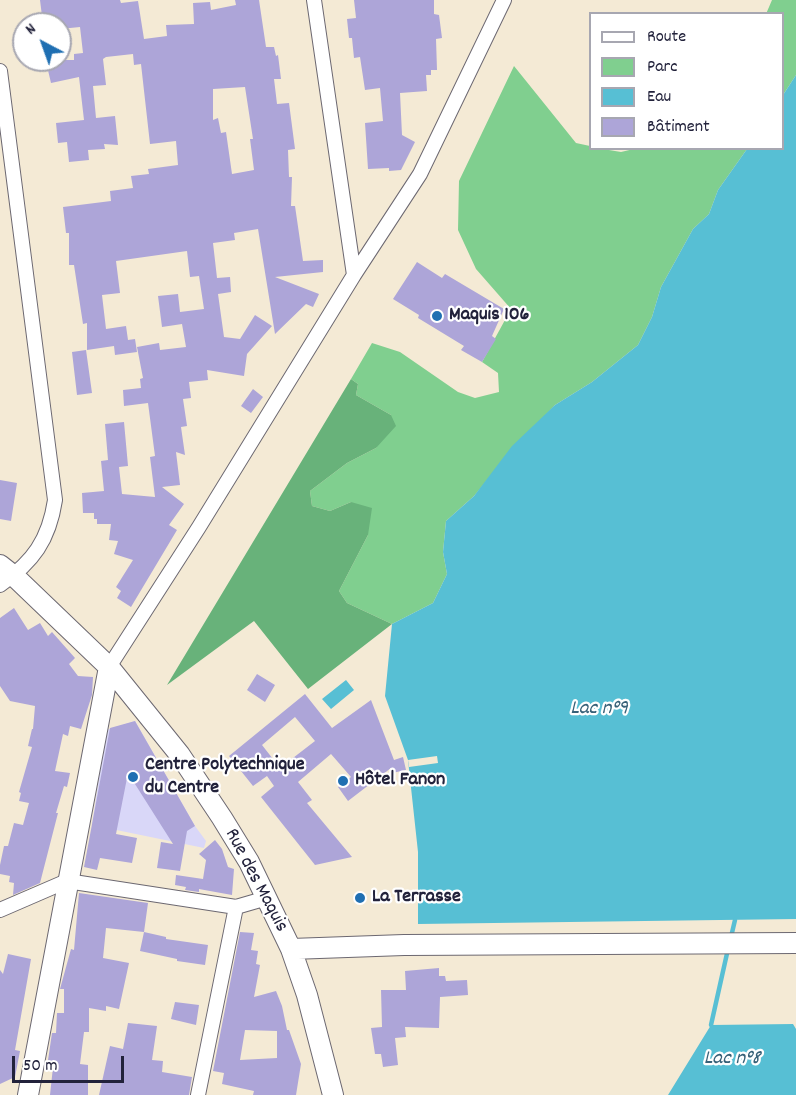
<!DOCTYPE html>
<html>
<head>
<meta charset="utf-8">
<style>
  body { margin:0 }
  #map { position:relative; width:796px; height:1095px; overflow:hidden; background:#f4ead5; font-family:Dekko,sans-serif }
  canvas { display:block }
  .legend { position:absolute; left:589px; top:12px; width:195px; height:138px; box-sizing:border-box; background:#fff; border:2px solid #a7a7b1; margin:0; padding:8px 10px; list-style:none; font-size:18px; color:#22223b }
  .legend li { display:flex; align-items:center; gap:12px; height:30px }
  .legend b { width:30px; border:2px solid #a7a7b1 }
  .north { position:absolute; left:12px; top:12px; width:60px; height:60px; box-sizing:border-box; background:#fff; border:2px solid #a7a7b1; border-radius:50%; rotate:319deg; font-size:16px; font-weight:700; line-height:24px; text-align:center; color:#22223b }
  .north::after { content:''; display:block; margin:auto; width:21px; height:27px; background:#1f6fb2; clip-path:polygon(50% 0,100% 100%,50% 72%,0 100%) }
  .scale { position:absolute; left:12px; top:1056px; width:112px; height:27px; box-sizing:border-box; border:3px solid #22223b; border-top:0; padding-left:8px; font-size:18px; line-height:21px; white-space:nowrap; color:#22223b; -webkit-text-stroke:4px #fff; paint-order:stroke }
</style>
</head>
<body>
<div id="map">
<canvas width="796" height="1095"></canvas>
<ul class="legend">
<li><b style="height:8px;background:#fff"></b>Route</li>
<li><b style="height:16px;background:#80cf8f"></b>Parc</li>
<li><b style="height:16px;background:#57bfd4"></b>Eau</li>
<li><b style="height:16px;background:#ada5d8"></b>Bâtiment</li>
</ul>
<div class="north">N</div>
<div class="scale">50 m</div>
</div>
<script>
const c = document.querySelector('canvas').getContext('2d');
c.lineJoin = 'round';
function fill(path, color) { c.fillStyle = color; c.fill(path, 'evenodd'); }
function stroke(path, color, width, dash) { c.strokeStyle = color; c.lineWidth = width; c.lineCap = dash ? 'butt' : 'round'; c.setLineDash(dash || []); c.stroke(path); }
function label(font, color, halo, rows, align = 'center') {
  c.font = font + ' Dekko,sans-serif'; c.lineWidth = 4.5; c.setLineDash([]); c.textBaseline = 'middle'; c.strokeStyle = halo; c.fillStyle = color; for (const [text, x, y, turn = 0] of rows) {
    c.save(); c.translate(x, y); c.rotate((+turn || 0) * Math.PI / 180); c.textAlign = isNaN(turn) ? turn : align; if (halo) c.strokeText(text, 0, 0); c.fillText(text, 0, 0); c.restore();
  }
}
fill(new Path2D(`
  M135 721 195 826 206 841 204 848 92 825 106 730Z`), '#d9d7f8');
fill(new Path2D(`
  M772 0H796V75L783 95 782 14H766Z
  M514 66 576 143 590 146V148L603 149 621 152 638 148 747 149 718 190 709 214 693 229 661 287 652 317 638 345 592 382 555 405 494 472 474 496 446 521 443 552 447 574 433 603 392 624 347 603 339 591 368 535 351 502 330 511 312 506 310 491 347 463 376 448 391 415 356 395 358 384 351 379 372 343 400 352 458 392 475 398 499 392 498 373 482 362 511 309 476 269 458 230 459 181Z`), '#80cf8f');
fill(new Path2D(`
  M351 379 358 384 356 395 391 415 396 426 376 448 347 463 310 491 312 506 330 511 351 502 372 508 368 535 339 591 347 603 392 624 308 689 254 621 167 685Z`), '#68b27a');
fill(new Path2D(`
  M796 75V919L418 924V852L408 760 385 696 392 624 433 603 447 574 443 552 446 521 474 496 512 446 555 405 592 382 638 345 652 317 661 287 693 229 709 214 718 190 747 149 782 148 783 95Z
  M346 680 354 690 331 709 322 699Z
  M793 1024 796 1029V1095H668L711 1025Z`), '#57bfd4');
fill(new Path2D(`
  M437 756 438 763 409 767 408 760Z`), '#f4ead5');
stroke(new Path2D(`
  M731 937 735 920
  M711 1025 728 949`), '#57bfd4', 4.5);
fill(new Path2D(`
  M40 0H120L121 3 138 1 144 39 167 36 166 25 194 24 193 3 210 2 211 10 236 5 235 0H259L266 47H274L276 56 278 55 281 79H274L277 104 289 103 295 149 288 150 289 177H292L291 206H295L303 261 323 260V272L275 277 319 294 313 307 306 304 275 334 258 229 234 233 235 240 213 243 217 278 230 277 231 292 218 294 224 337 240 339 255 315 272 326 247 354 244 376 207 370 208 380 189 382 191 398 183 399 187 426 181 427 185 455 176 452 180 485 162 487 184 504 169 525 177 530 131 607 117 598 121 591 116 587 133 560 114 554 118 541 109 540 111 524H97V519H94V513H83L82 493 104 491 101 461 108 460 105 424 124 422 128 466 119 467 122 494 155 497 150 457 155 456 148 403 124 406 123 390 141 388 140 379 143 378 137 347 159 343 160 350 186 347 182 324 162 327 158 296 178 294 180 312 204 309 199 276 190 277 187 251 116 261 120 293 102 295 106 329 126 326 128 340 135 339 137 352 115 355 114 346 87 350V323L83 324 74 265H69V233H66L63 207 111 201 110 191 133 188 131 176 149 174 148 169 178 165 176 141 150 144 141 64 134 65 133 54 106 57 103 59 106 85 93 86 96 118 115 116 118 145 104 144 105 149 88 150 89 160 69 162 67 142 58 143 56 123 84 120 79 77 51 83 47 66 49 65V60H74V54L83 53 80 27 60 29V24H43ZM245 87 253 139H250L254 170 232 174 226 132 221 133 218 118 213 120V89Z
  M354 0H434V14L439 15 442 38 436 39 437 70H431V75H426L427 91 400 93 402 135 415 142 401 170 389 171V168L368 169 365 123 383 121 380 88 365 90 360 57 354 58 352 38H349L347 19 356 18Z
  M417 262 442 278 445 274 504 309 492 336 496 339 482 362 461 350 464 346 418 318 419 315 393 299Z
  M86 350 92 393 77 395 72 352Z
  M253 389 263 397 251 413 241 406Z
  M0 480 17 483 11 521 0 519Z
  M14 608 28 630 40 623 48 636 52 632 75 658 69 664 78 676 93 677 92 695 81 729 70 726 68 736 63 734 55 771 70 773 67 787 64 786 56 813H58L40 883 13 895 14 883 9 882 10 876 0 874V865L4 846H8L14 823 23 825 29 803 19 801 21 793 19 792 32 747 28 746 32 729H33L35 706 10 701 0 686V618Z
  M257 674 275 685 265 702 247 690Z
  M305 694 332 728 371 700 394 760 403 757 406 770 392 773 391 768 348 801 338 787 351 777 331 754 298 782 312 800 307 803 352 857 315 865 261 797 274 786 267 776 253 786 229 756ZM295 717 315 741 280 768 262 745Z
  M135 721 195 826 187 831 180 871 157 868 161 842 173 844 128 773 116 834 137 838 132 863 100 858 97 870 84 867 110 728Z
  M215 840 222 849 228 867 234 869 232 895 199 889V892L185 890 186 887 175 885 176 875 203 879 206 860 199 854Z
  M79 893 148 903 144 932 166 937V939L208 945 205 965 177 961V959L140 951 144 932 106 928 103 958 129 963 119 1009 106 1006V1011L89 1008V1032H84L80 1064 88 1065V1095H50L53 1067H47L52 1033H56L57 1013H64V989H60L71 949 74 950Z
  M240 932 254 933 251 950 258 951 256 964 260 965 254 997 276 991 282 1006 287 1030H289L301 1064 296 1095H253L254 1091 222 1084 224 1073 213 1071ZM245 1030 277 1031V1058L240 1060Z
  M8 954 31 959 15 1050 20 1051 15 1077 0 1084V970L3 974Z
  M439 968V976H445L446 981 467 980 468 995 440 997 439 1028 405 1027 406 1037 395 1038 398 1065 383 1067 381 1054H375L371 1028 382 1027 381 990H406L405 971Z
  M175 1002 199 1005 196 1025 171 1019Z
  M128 1023 157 1026 152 1060 163 1061 162 1072 192 1077 189 1095H99L110 1046 123 1049Z`), '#ada5d8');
const street = new Path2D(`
  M314 0 354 275
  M0 71 55 500C49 540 33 562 0 585
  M109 667 199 527 354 275 420 174 504 0
  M0 910 67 881 236 907 267 898
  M198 1095 236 907`);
const secondary = new Path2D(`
  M0 565 14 576 109 667 180 755 222 818 249 862 291 949 307 995 333 1095
  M291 949 404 945 796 943
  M28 1095 109 667`);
stroke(street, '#6c6871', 16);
stroke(secondary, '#6c6871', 22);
stroke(street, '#fff', 14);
stroke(secondary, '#fff', 20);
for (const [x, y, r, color] of [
  [437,316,6,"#1f6fb2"],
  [133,777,6,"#1f6fb2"],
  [343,781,6,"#1f6fb2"],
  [360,898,6,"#1f6fb2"]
]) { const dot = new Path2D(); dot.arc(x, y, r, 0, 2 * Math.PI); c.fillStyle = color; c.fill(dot); stroke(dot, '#fff', 2); }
label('bold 20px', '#22223b', '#fff', [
  ["Maquis 106",449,316],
  ["Centre Polytechnique",145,766],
  ["du Centre",145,789],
  ["Hôtel Fanon",355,781],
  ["La Terrasse",372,898]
], 'left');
label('20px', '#22223b', '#fff', [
  ["Rue des Maquis",255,881,62]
]);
label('italic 21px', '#376178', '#fff', [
  ["Lac n°9",599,710],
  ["Lac n°8",732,1060]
]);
</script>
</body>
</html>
